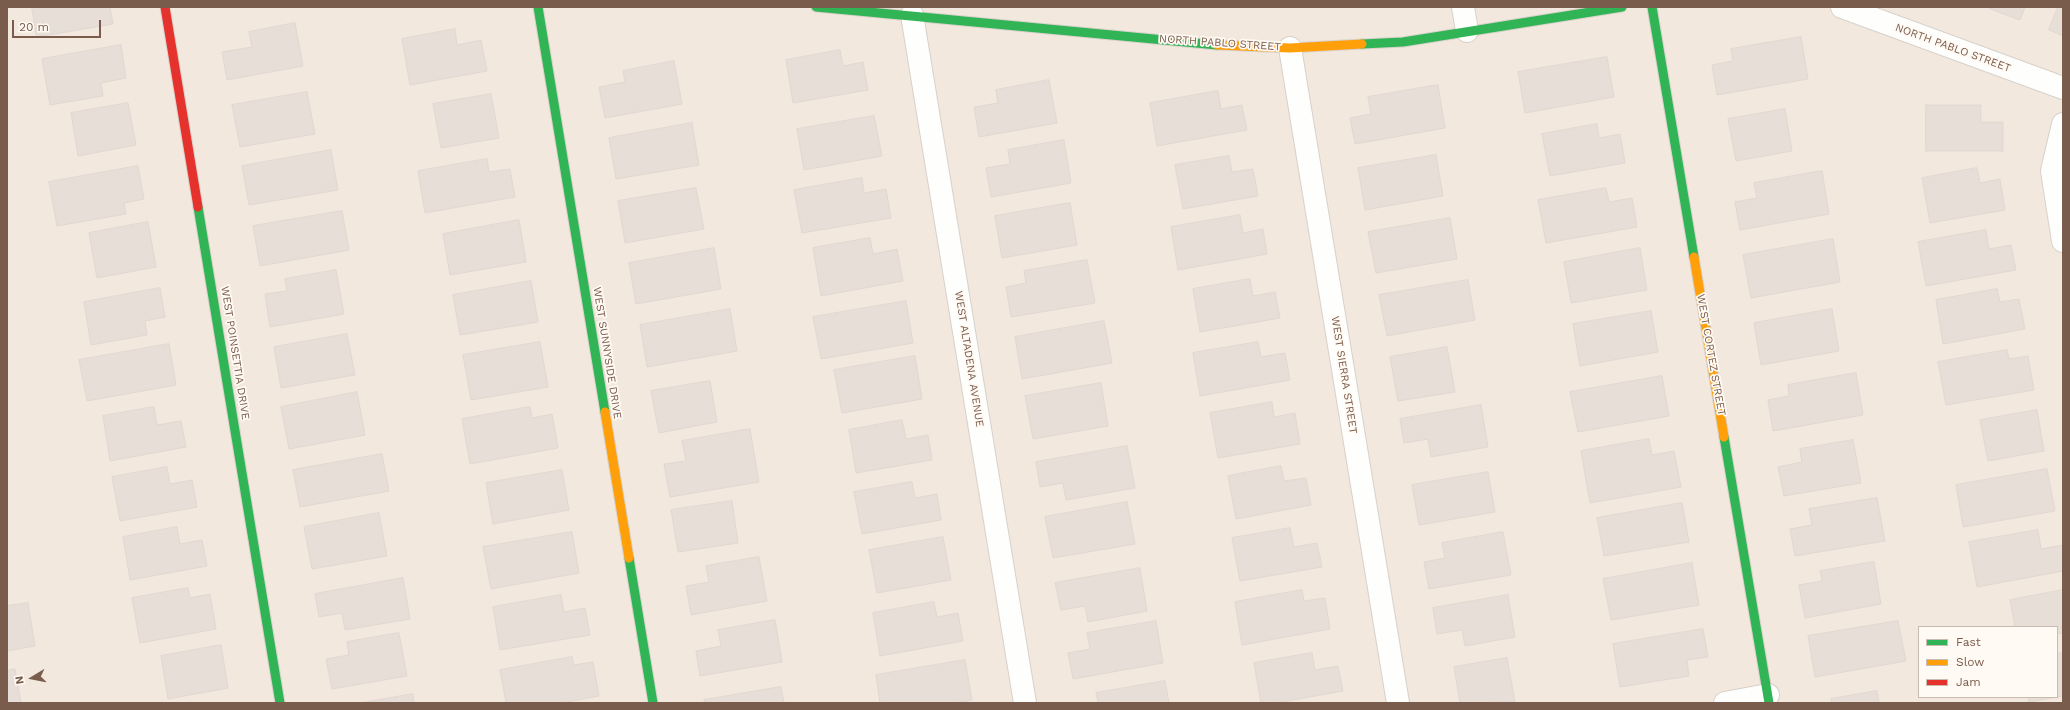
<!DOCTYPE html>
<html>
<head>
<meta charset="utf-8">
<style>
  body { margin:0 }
  #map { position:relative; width:2070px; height:710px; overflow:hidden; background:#f9f5f0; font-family:"Work Sans",sans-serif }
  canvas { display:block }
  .frame { position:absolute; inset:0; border:8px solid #7a5c4d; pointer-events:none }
  .legend { position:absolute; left:1918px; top:626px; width:140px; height:72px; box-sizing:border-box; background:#fffaf3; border:1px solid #cabbb1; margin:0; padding:5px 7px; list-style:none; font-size:12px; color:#7a5c4d }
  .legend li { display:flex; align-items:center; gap:8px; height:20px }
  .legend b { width:20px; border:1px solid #cabbb1 }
  .north { position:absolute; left:12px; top:658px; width:40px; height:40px; -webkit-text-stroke:3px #fffaf3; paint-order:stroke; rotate:260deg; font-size:11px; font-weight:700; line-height:16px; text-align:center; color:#7a5c4d }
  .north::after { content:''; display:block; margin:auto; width:14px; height:18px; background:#7a5c4d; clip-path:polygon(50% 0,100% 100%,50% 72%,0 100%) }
  .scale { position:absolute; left:12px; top:20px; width:89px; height:18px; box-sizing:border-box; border:2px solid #7a5c4d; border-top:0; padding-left:5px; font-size:12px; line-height:14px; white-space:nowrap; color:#7a5c4d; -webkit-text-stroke:3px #fffaf3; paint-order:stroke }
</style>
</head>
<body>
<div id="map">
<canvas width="2070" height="710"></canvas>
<div class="frame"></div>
<ul class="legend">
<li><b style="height:5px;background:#30b455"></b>Fast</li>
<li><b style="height:5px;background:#ff9f0a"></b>Slow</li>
<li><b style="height:5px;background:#e5322d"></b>Jam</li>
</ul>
<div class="north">N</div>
<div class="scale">20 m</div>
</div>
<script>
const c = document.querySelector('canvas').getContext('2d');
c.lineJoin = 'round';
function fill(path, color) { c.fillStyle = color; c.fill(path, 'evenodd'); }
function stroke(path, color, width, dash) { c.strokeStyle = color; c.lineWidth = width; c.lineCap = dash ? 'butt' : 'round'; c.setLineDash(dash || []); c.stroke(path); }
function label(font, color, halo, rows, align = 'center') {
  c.font = font + ' "Work Sans",sans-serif'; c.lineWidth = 3.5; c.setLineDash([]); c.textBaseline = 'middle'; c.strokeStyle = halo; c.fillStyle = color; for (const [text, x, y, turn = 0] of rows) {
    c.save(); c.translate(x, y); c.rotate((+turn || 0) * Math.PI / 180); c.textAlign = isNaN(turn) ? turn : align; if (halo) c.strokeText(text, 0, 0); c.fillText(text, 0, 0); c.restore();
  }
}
fill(new Path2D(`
  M7 7H2063V703H7ZM1919 627H2057V697H1919Z`), '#f2e8de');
const building = new Path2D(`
  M32 7H110L113 24 37 37Z
  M1991 7H2025L2020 20 1990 9Z
  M2058 7H2063V36L2049 30Z
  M295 23 303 66 227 80 222 52 252 47 249 32Z
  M455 29 457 45 481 40 487 71 410 85 402 39Z
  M1801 37 1808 79 1717 95 1712 65 1733 61 1731 49Z
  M121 45 126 78 101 83 103 96 50 105 42 59Z
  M840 50 843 66 863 62 868 90 793 103 786 60Z
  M1607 57 1614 97 1525 113 1518 72Z
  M674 61 682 104 605 118 599 87 625 82 623 71Z
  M1049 80 1057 123 979 137 974 107 998 103 996 90Z
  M1438 85 1445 128 1355 144 1350 118 1371 114 1368 97Z
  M1218 91 1221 109 1242 105 1247 130 1157 146 1150 103Z
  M307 92 315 134 240 147 232 105Z
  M491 94 499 138 441 148 433 104Z
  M128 103 136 145 78 156 71 113Z
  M1926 105H1981V122H2003V151H1926Z
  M1785 109 1792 151 1736 161 1728 119Z
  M874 116 882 156 804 170 797 129Z
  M692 123 699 165 616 179 609 138Z
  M1597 124 1599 138 1620 134 1625 163 1550 176 1542 134Z
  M1064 140 1071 183 991 197 986 168 1010 164 1008 150Z
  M331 150 338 190 249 205 242 166Z
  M1436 155 1443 196 1365 210 1358 168Z
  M1229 156 1232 172 1253 169 1258 196 1183 209 1175 165Z
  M487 159 489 172 510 169 515 197 425 213 418 171Z
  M138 166 144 199 124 203 126 214 57 226 49 182Z
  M1977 168 1980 183 2000 179 2005 210 1930 223 1922 178Z
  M1822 171 1829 214 1740 230 1735 202 1757 198 1754 183Z
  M862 178 864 193 886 189 891 218 802 233 794 190Z
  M696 188 704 229 625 243 618 201Z
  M1606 188 1609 202 1632 198 1637 227 1546 243 1538 200Z
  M1070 203 1077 245 1002 258 995 216Z
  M342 211 349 250 260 266 253 226Z
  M1240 215 1243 233 1263 229 1267 254 1178 270 1171 227Z
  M1450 218 1457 259 1376 273 1368 232Z
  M519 220 526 262 450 275 443 234Z
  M148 222 156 267 97 278 89 233Z
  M1986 230 1989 249 2011 245 2016 270 1926 286 1918 242Z
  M870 238 873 254 897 249 903 281 821 296 813 248Z
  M1833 239 1840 282 1751 298 1743 255Z
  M714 248 721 289 636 304 629 263Z
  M1640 248 1647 290 1571 303 1564 262Z
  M1087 260 1095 303 1011 317 1006 287 1026 283 1024 271Z
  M336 270 344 314 270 327 265 294 287 291 285 279Z
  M1250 279 1253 296 1275 292 1280 318 1200 332 1193 289Z
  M1468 280 1475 320 1387 336 1379 295Z
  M531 281 538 322 460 335 453 295Z
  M160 288 165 317 145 321 147 335 91 345 84 302Z
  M1997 289 2000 302 2019 299 2025 329 1943 344 1936 300Z
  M906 301 913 343 821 359 813 317Z
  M730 309 737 351 647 367 640 325Z
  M1832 309 1839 351 1761 365 1754 323Z
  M1651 311 1658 352 1580 366 1573 324Z
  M1104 321 1112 363 1022 379 1015 337Z
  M347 334 355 375 281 388 274 347Z
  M540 342 548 387 471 400 463 355Z
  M1258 342 1261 357 1285 353 1290 380 1200 396 1193 353Z
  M169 344 176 385 87 401 79 360Z
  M1447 347 1455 392 1398 401 1390 357Z
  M2007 350 2009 359 2028 356 2034 390 1946 405 1938 362Z
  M915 356 922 399 842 413 834 370Z
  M1856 373 1863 415 1773 431 1768 400 1789 396 1788 385Z
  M1662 376 1669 416 1578 432 1570 392Z
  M710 381 717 422 659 433 651 391Z
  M1101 383 1108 426 1033 439 1025 396Z
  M357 392 365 435 289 449 281 407Z
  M1272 402 1274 417 1295 413 1300 444 1218 458 1210 413Z
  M1481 405 1488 447 1431 457 1428 439 1404 443 1400 419Z
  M154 407 157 425 181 421 186 447 110 461 103 416Z
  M530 407 532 418 552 414 558 448 470 464 462 419Z
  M2037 410 2044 451 1988 461 1980 420Z
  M902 420 906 439 928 435 932 460 856 473 849 430Z
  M750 429 759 482 670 497 664 464 686 461 682 441Z
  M1649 439 1652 455 1674 451 1681 487 1590 503 1581 451Z
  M1853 440 1861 483 1784 496 1778 467 1802 462 1800 449Z
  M1127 446 1135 488 1066 500 1063 483 1040 487 1036 462Z
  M382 454 389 491 300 507 293 470Z
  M1281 466 1284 481 1306 478 1311 505 1236 519 1228 476Z
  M167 467 170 484 192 480 197 507 120 521 112 477Z
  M2047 469 2055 511 1963 527 1956 485Z
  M562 470 569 510 493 524 486 483Z
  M1488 472 1495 512 1419 525 1412 485Z
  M912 482 915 498 937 494 941 520 862 534 854 492Z
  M1877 498 1885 541 1795 556 1790 529 1812 525 1809 509Z
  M732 501 738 543 678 552 671 510Z
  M1127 502 1135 544 1053 558 1045 517Z
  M1682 503 1689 542 1604 556 1597 518Z
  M379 513 387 556 312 569 304 527Z
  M177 527 180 544 202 540 207 566 130 580 123 537Z
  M1290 528 1294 547 1317 543 1322 567 1240 581 1232 538Z
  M2038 530 2041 549 2063 545V571L1977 587 1969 542Z
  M572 532 579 573 491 589 483 547Z
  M1503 532 1511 575 1429 589 1424 562 1445 558 1442 543Z
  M943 537 951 580 877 593 869 550Z
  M759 557 767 601 691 615 686 586 709 582 706 566Z
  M1874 562 1881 604 1805 618 1799 585 1822 581 1820 571Z
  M1692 563 1699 605 1611 620 1603 579Z
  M1140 568 1147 611 1088 622 1085 606 1061 610 1055 583Z
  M403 578 410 619 345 630 342 613 319 617 315 594Z
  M188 588 190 598 210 594 216 629 140 643 132 598Z
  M1302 590 1304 601 1325 598 1330 629 1242 645 1235 602Z
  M2063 590V633L2057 634V627H2015L2010 600Z
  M561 595 564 612 585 608 590 635 500 650 493 607Z
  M1508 595 1515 637 1465 646 1462 630 1437 634 1433 608Z
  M934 602 937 617 958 613 963 641 880 656 873 613Z
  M28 603 35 646 7 651V606Z
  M775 620 782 662 700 676 696 651 721 646 718 630Z
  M1156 621 1163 663 1073 679 1068 653 1090 649 1087 633Z
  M1898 621 1906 661 1815 677 1808 636Z
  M1703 629 1708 657 1687 660 1689 676 1620 687 1613 644Z
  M399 633 407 676 332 689 326 659 349 655 347 642Z
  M221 645 228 688 168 699 161 656Z
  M1312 653 1315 670 1338 666 1343 691 1276 703H1261L1254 663Z
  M2063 653V696L2029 702 2028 697H2057V654Z
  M572 657 574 665 593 662 599 696 562 703H506L500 670Z
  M1507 658 1515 702 1460 703 1454 667Z
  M965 660 972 700 956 703H880L876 675Z
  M15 669 21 703H7V671Z
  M1165 681 1169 703H1098L1096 693Z
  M781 687 784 703H705L704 700Z
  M1877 691 1879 703H1832L1831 699Z
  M413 694 414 703H361Z`);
fill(building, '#e6ded7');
stroke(building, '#e2d8d2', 1);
const street = new Path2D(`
  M1463 7 1467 31
  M1842 7 2063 88
  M912 15 1025 703
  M1290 48 1398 703
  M2063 124 2052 171 2063 241
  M1725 703 1768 695`);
const fast = new Path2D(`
  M538 7 605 412
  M816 7 1217 45
  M1652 7 1694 257
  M1362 44 1403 42 1622 7
  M198 207 280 703
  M1724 437 1769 703
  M629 558 653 703`);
const slow = new Path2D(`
  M1217 45 1290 48 1362 44
  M1694 257 1724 437
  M605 412 629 558`);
const jam = new Path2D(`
  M165 7 198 207`);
stroke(street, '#d7d1cb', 24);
stroke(fast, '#d9d2cb', 11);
stroke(slow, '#d9d2cb', 11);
stroke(jam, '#d9d2cb', 11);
stroke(street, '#fefefd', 22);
stroke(fast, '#30b455', 9);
stroke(slow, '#ff9f0a', 9);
stroke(jam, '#e5322d', 9);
label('11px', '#7a5c4d', '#fffaf3', [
  ["NORTH PABLO STREET",1220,43,4],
  ["NORTH PABLO STREET",1953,48,20],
  ["WEST POINSETTIA DRIVE",235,353,81],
  ["WEST SUNNYSIDE DRIVE",607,353,81],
  ["WEST CORTEZ STREET",1711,355,80],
  ["WEST ALTADENA AVENUE",969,359,81],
  ["WEST SIERRA STREET",1344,375,81]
]);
</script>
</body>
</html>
